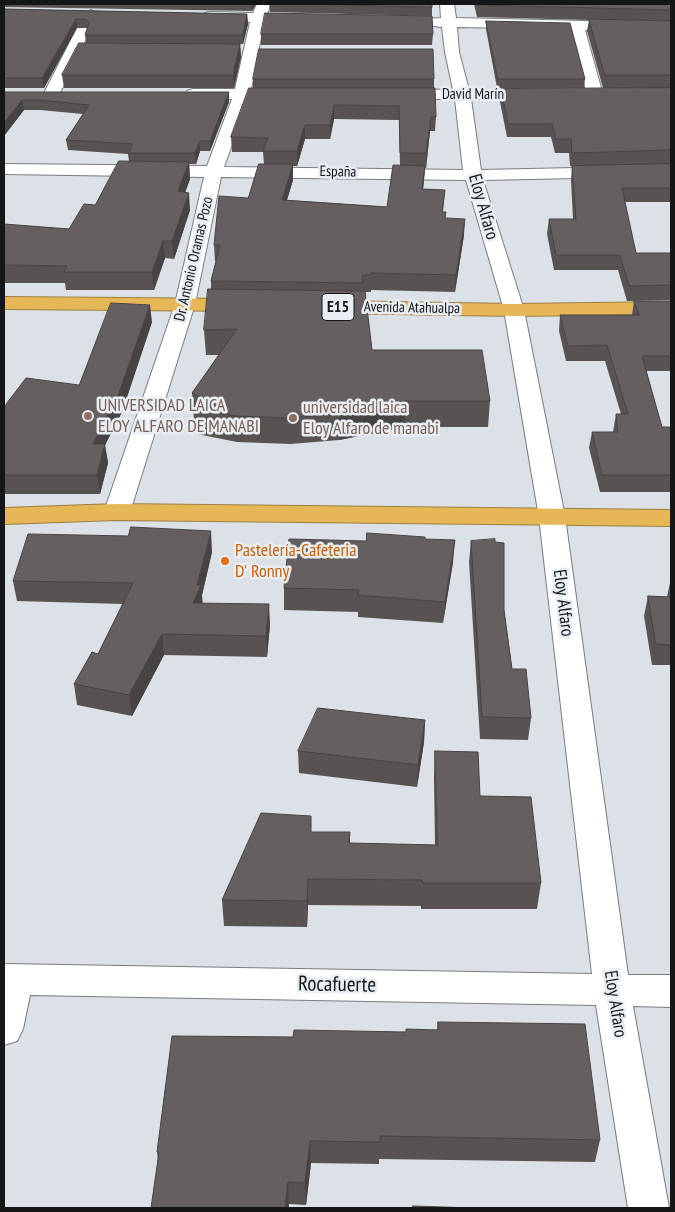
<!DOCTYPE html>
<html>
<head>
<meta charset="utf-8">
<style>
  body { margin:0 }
  #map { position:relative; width:675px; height:1212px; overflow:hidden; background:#dbe1e6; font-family:"PT Sans Narrow",sans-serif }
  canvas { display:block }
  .frame { position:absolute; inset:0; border:5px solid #141618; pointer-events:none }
</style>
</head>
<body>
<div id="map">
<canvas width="675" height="1212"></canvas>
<div class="frame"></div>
</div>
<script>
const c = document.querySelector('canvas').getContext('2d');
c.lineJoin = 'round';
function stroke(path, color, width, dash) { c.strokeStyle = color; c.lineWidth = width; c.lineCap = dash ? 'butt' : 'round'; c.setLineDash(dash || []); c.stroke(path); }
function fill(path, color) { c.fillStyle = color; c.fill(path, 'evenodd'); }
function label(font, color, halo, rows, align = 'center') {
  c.font = font + ' "PT Sans Narrow",sans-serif'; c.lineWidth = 5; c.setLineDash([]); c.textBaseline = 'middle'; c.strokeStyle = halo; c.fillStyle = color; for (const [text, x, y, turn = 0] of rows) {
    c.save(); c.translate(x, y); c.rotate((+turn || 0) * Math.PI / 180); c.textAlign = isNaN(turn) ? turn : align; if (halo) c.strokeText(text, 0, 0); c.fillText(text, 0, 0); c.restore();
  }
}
const minor = new Path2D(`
  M257 4H271L267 14 302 15 307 16 309 19 307 22 302 23 264 22 251 89 291 91 293 94 291 97 285 99H248L224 167 463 170 455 99H398L392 97 390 94 392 91 398 89 453 90 445 52 442 27 425 25 423 22 425 19 441 18 440 4H454L456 18 671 23V31L585 30 603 95 601 98H589L587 95 571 29 457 27 459 52 469 90H537L543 92 545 95 543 98 537 100 471 99 481 170 671 166V176L483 180 524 310 565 517 628 975H671V1007L633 1006 669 1208H628L596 1005 30 995 23 1029 17 1041 4 1045V964L592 974 539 517 504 310 466 180 221 177 195 304 130 512 126 517 117 520 108 517 104 512 175 304 204 177 4 174V164L207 166 232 99H193L187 97 185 94 187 91 193 89H235L250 22 210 20 205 19 203 16 205 13 210 12 253 13Z
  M91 10 98 14 59 95 57 98H45L43 95 84 14Z`);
const highway = new Path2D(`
  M4 297 245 299 252 301 255 305 252 309 245 311 4 309Z
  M330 301 514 304 671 302V314L514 316 330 313 323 311 320 307 323 303Z
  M117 504 671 510V526L117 520 4 524V508Z`);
stroke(minor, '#777c81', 2);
stroke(highway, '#9c7f40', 2);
fill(minor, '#fff');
fill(highway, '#e6b756');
fill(new Path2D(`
  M4 4H256L252 11 4 7Z
  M269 4H432V16L270 12Z
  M474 4H671V88H603L587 31 589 20 477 17Z
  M4 9 247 14 248 24 243 44H219H240L241 57 234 88H64L62 75 86 43 85 35 87 28H77L44 88H4Z
  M486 21 585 79 584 88H497L486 29Z
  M261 34H433L432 45H261Z
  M253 79H434V88L436 117 435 131H430L426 168H425L423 189 445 190 443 212 445 218 464 235 455 292 371 290V292H365L372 350 490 401 488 427H404L339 440 290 444 237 442 197 434 196 420 194 419 192 393 219 355H206L204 330 211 289V281L216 261H215L214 245 248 198 264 164 263 152H232L231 137 253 88ZM334 119 399 120 400 166 387 207 287 200 293 180V166H297L305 139H330Z
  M671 88V202H625L636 253H671V300L627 301 618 270H554L547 234 549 219H573L571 180 572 166H570L569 153H555L551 137H507L500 102 501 89Z
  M4 92 229 102 210 151H200L196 164H189L190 179 185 193 190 210 174 259 165 258 154 290H66L65 283H4V224L69 229 95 205 129 161 128 154 68 150 66 140 83 114 40 110H24L4 136Z
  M634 301H671V371H646L662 427H671V492H600L589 448 592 432H613L616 414H621L605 361H566L559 331 560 315H632Z
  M152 322 122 412 105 445 108 463 100 494H4V407L79 385Z
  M425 539 453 562 443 623 358 617V612L284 610V588L366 541Z
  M471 541 504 610 512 669 531 718 528 740 480 739 469 562Z
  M212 552 202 595V603L270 624 267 657 164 655 132 716 77 705 74 684 98 654 123 604 17 601 13 581Z
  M671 578V665H652L644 616 648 596 667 597Z
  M425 720 424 742 417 787 299 773 298 751Z
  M435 751 480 796 541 883 537 909H421V906L308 905 307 927 224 926 222 900 312 832H350V843L435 845 434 777Z
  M438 1022 600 1140 595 1162 379 1159V1164L311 1163 306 1205 289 1204 158 1160 157 1152 293 1037 405 1032 437 1030Z`), '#585253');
fill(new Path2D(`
  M252 4H256L252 11Z
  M247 14 248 24 243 44V35Z
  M76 19 77 28 44 88 42 78Z
  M240 44 241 57 234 88 233 75Z
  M229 92V102L210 151V141Z
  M22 100 24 110 4 136V123Z
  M334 105V119L330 139V125Z
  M431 117 430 131 426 168V153Z
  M305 125V139L297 166V151Z
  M200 141V151L196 164 195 153Z
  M189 162 190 179 179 208 178 191Z
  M293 164V180L282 216V200Z
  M425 166 424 181 421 205 422 189Z
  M189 193 190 210 174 259 172 241Z
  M465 219 464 235 455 292 456 275Z
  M163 241 165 258 154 290 152 272Z
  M150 305 152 322 122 412 105 445 108 463 100 494 93 444Z
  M405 401 404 427 339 440V414Z
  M211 531 212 552 202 595 203 606 193 603Z
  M455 540 453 562 443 623 445 602Z
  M269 604 270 624 267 657 266 636Z
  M162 634 164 655 132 716 129 695Z
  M425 720 424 742 417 787 418 765Z
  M308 879V905L307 927V901Z
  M310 1141 311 1163 306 1205 305 1183Z
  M288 1182 289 1208H285Z`), '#474244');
const building = new Path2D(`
  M304 4H432V7Z
  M477 4H671V10L478 5Z
  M4 9 247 14 243 35H85L89 23 86 19H76L42 78H4Z
  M265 13 432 16 433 34H261Z
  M589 19 671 21V75H605Z
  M486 21 570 23 585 79H498Z
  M79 43 240 44 233 75H62Z
  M259 49H433L434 79H253Z
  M249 88H435L436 117H431L426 153H400L399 106 334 105 330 125H305L297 151H263L268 138 231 137Z
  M671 88V150L572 153 571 139H556L552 124H508L501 89Z
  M4 92H229L210 141H200L195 153H128L133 144 66 140 89 105 39 100H22L4 123Z
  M119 161 189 162 178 191 189 193 172 241H163L152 272H64L67 266 4 265V224L69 229 84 204 95 205Z
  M259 164H293L282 200 387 207 393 165 425 166 422 189 445 190 442 212H446L445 218 465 219 456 275 371 273V275H362L363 283 211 281 220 245H214L219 196 248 198Z
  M671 164V188H622L636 253H671V285L629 286 620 255H556L549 219H576L572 166Z
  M208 289 365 291 372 350H482L490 401H405L339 414 290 418 236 416 195 408 201 397 192 393 237 329 204 330Z
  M634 301H671V356H642L662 427H671V475H602L592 432H618L616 414H628L607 345 568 346 560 315H639Z
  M111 303 150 305 119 393 93 444H105L97 475H4V407L26 378 79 385Z
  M131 527 211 531 197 585H201L193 603 269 604 266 636 162 634 129 695 74 684 92 652 98 654 133 583 13 581 28 534 128 536Z
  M367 533 425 537V539L455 540 445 602 358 595 359 590 284 588 289 539 366 541Z
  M495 539V542L504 543V610L512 669H526L531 718 482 717 471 541Z
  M648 596 671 597V645L656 644Z
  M318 708 425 720 418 765 298 751Z
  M435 751 478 752 480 796 531 797 541 883H423L422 880 308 879 307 901 222 900 261 813 311 816V832H350L349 843 437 845Z
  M438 1022 585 1024 600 1140 380 1136V1142L310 1141 305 1183 288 1182 285 1208H151L159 1152H157L172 1036 293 1037 294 1030 406 1032V1029L438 1030Z
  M413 1206 472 1208H413Z`);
fill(building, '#665f61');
stroke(building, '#474244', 1);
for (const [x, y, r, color] of [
  [88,416,5,"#8d6e63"],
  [293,418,5,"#8d6e63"],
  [225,561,5,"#e8710a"]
]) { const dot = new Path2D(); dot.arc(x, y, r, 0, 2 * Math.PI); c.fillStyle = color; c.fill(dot); stroke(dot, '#e8eef3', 2); }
label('15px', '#141618', '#e8eef3', [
  ["David Marín",473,95],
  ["España",338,172,1],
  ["Dr. Antonio Oramas Pozo",194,259,-77],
  ["Avenida Atahualpa",412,308,1]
]);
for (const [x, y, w] of [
  [338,307,32]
]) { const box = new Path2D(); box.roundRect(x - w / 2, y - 13.5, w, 27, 4); c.fillStyle = '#e8eef3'; c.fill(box); stroke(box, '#141618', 1); }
label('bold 16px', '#141618', null, [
  ["E15",338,307]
]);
label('18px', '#141618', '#e8eef3', [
  ["Eloy Alfaro",483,207,74],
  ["Eloy Alfaro",563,603,83],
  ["Eloy Alfaro",615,1004,81]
]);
label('18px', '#785e54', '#e8eef3', [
  ["UNIVERSIDAD LAICA",98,406],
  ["ELOY ALFARO DE MANABI",98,427],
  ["universidad laica",303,408],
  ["Eloy Alfaro de manabi",303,429]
], 'left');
label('18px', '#c56008', '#e8eef3', [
  ["Pastelería-Cafeteria",235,551],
  ["D' Ronny",235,572]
], 'left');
label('21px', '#141618', '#e8eef3', [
  ["Rocafuerte",337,985,1]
]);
</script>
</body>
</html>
